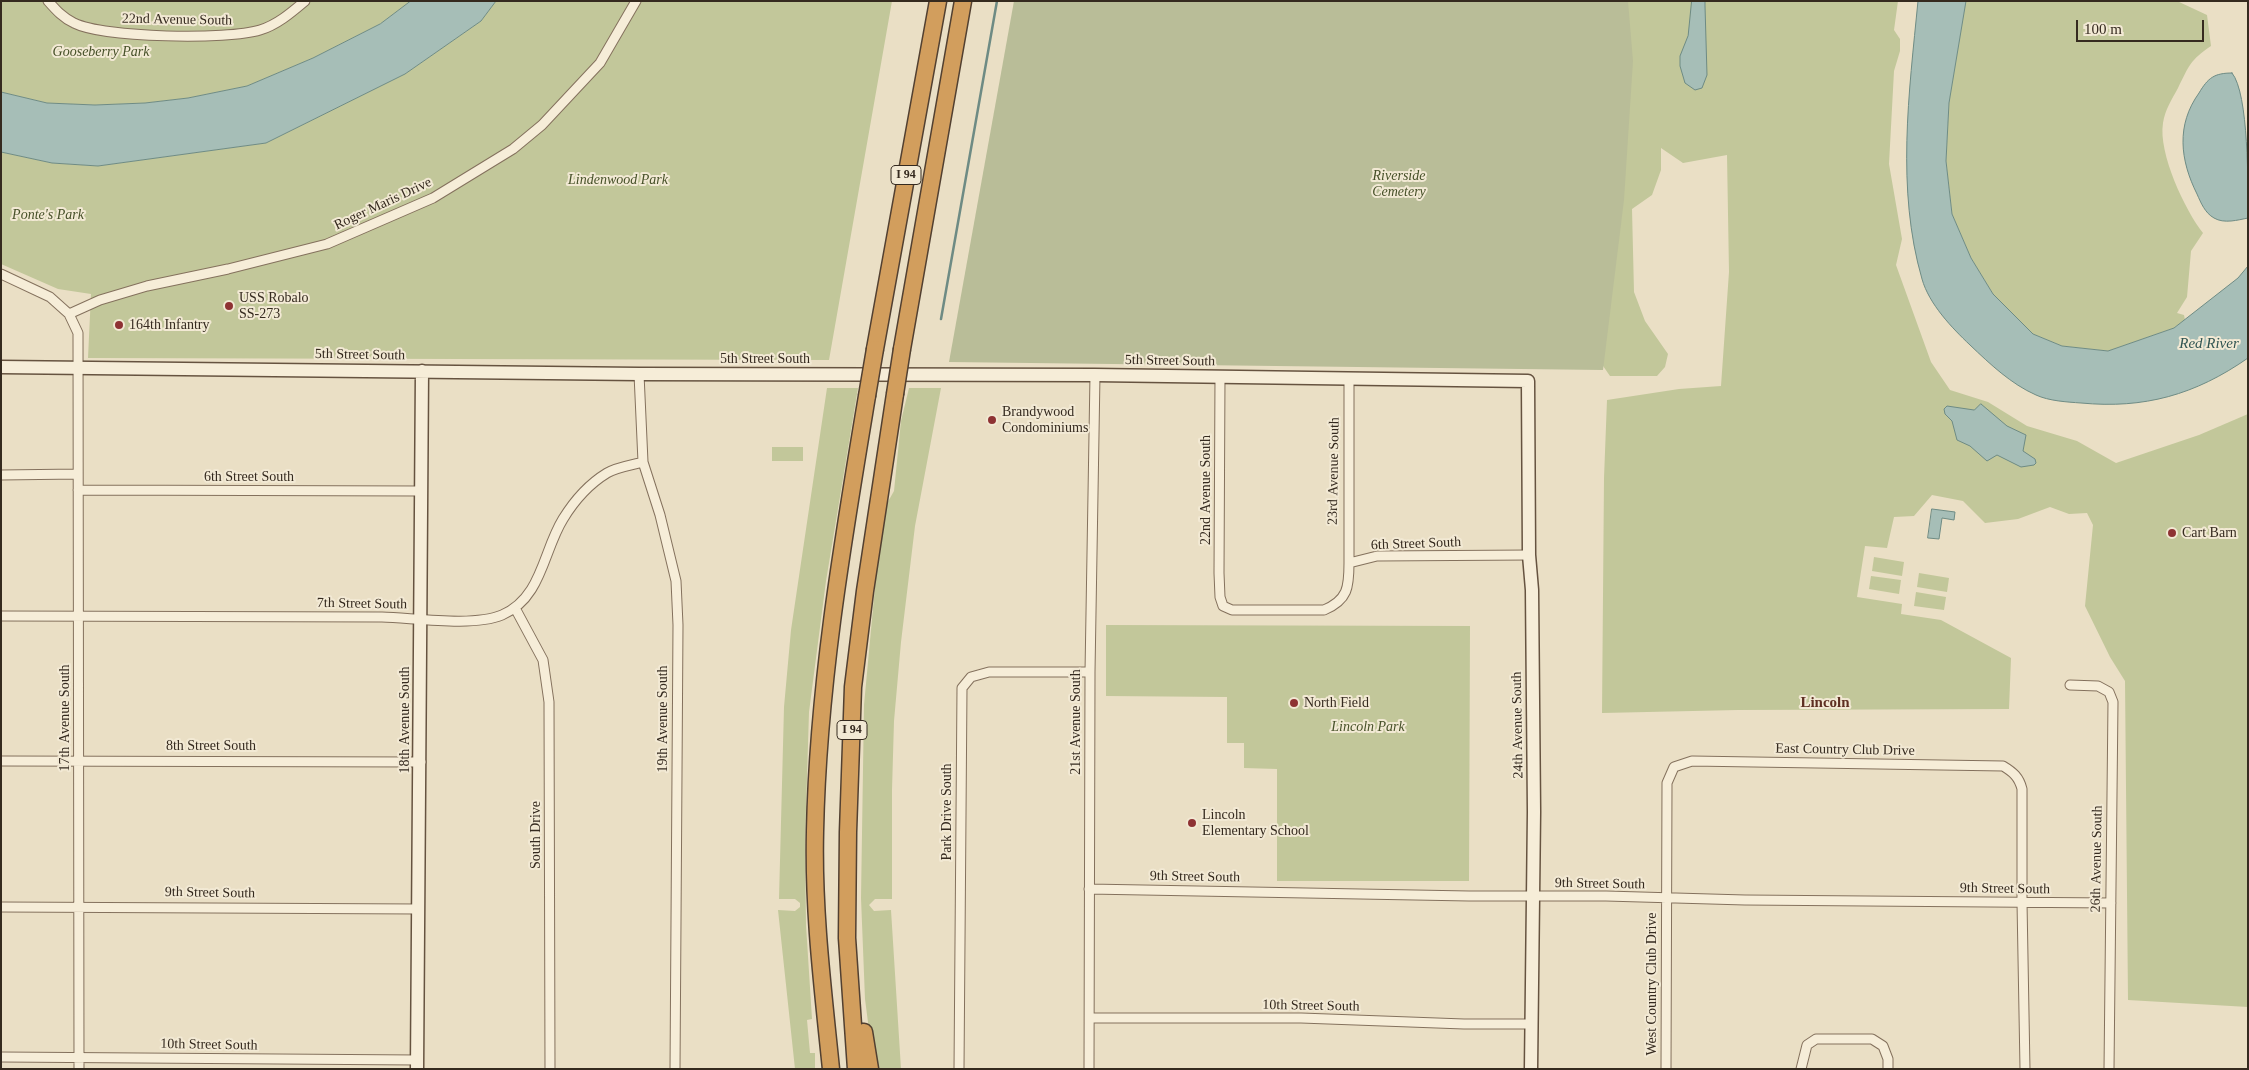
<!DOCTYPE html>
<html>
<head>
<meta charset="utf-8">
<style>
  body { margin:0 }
  #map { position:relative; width:2249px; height:1070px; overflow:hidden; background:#eadfc5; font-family:Georgia,serif }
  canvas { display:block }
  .frame { position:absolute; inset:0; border:2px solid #352a1f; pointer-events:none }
  .scale { position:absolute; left:2076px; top:20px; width:128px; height:22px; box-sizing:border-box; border:2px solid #352a1f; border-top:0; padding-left:6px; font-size:15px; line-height:18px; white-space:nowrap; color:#352a1f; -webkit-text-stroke:4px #f2e9d4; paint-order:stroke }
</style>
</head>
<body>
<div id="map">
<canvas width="2249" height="1070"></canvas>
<div class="frame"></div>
<div class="scale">100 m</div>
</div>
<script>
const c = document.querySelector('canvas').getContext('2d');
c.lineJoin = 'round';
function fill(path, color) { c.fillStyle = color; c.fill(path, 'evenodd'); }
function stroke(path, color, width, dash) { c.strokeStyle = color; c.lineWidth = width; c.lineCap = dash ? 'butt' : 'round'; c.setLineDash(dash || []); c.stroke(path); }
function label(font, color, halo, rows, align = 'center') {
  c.font = font + ' Georgia,serif'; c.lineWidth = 4; c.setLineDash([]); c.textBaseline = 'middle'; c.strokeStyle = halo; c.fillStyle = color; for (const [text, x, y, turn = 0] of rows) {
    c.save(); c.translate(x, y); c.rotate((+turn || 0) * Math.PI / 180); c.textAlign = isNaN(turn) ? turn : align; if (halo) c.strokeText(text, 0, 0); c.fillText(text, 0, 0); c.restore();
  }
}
fill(new Path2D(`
  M1 1H411L380 24 313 58 247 86 188 98 145 103 95 105 47 103 1 92Z
  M496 1H892L829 360 88 358 91 294 58 289 1 264V152L52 163 98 166 266 143 405 74 481 21Z
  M1602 1H1898L1894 30 1900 39V51L1894 71 1889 164 1902 239 1896 265 1931 362 1950 390 1988 402 2027 426 2077 441 2116 463 2199 435 2248 414V1007L2128 1000 2125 681 2110 657 2085 606 2093 525 2087 513 2069 514 2050 507 2018 519 1985 523 1963 501 1932 495 1914 516 1894 517 1887 548 1865 546 1857 597 1902 604 1901 614 1941 620 2011 658 2009 709 1738 710 1602 713 1604 478 1607 400 1679 389 1721 386 1729 272 1727 155 1683 163 1661 148V170L1652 195 1632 209 1634 292 1645 321 1668 354 1665 367 1657 376H1610L1601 363Z
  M1966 1H2177L2207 15 2211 46C2190 60 2189 66 2178 88 2172 99 2165 110 2163 123 2158 153 2185 210 2203 233L2191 251 2187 297 2177 313 2184 315 2185 320 2174 328 2108 351 2062 346 2033 334 1993 294 1971 258 1952 214 1946 161 1949 103Z
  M827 388H858L826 581 809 712 805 843 806 925 812 1019 807 1020 810 1053H815V1069H795L778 910 795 911 800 907V903L795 899H779L784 707 791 630Z
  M909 388H941L915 526 901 642 894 721 892 790V899H875L869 905 874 911 891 910 901 1069H874L865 999 861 898 864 705 877 565 885 507 894 491 901 421Z
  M772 447H803V461H772Z
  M1874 557 1904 562 1902 576 1872 571Z
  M1919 573 1949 578 1947 592 1917 587Z
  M1871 576 1901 580 1899 594 1869 589Z
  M1916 592 1946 597 1944 610 1914 606Z
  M1106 625 1470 626 1469 881H1277V769L1244 768V743H1227V697L1106 696Z`), '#c2c79a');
fill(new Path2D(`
  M1014 1H1628L1633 61 1624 200 1603 370 949 362Z`), '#b9bd98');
const water = new Path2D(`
  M411 1H496L481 21 405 74 266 143 98 166 52 163 1 152V92L47 103 95 105 145 103 188 98 247 86 313 58 380 24Z
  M1692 1H1705V6L1707 75 1702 88 1695 90 1685 83 1680 66V56L1688 36Z
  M1918 1H1966L1949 103 1946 161 1952 214 1971 258 1993 294 2033 334 2062 346 2108 351 2174 328 2238 278 2248 266V358C2195 395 2144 409 2081 403 2067 402 2049 401 2036 395 2011 384 1990 364 1970 345 1952 328 1929 304 1922 279 1896 189 1909 93 1918 1Z
  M2232 73C2249 93 2248 187 2248 218 2238 220 2224 224 2214 218 2205 213 2201 203 2197 194 2180 160 2176 125 2199 93 2208 78 2214 73 2232 73Z
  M1981 404 2007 426 2026 435 2023 451 2035 459 2036 463 2034 465 2021 467 1997 455 1987 461 1970 446 1957 440 1952 421 1945 414 1944 409 1947 406 1974 410Z
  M1932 509 1955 512 1954 520 1942 518 1939 539 1928 538Z`);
fill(water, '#a6beb7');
stroke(water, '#6e8b84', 1);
stroke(new Path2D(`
  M941 319 997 1`), '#6e8b84', 2.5);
const street = new Path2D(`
  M48 1C56 10 63 18 74 23 104 38 228 40 260 30 277 25 292 12 305 1
  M1 274 50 297 69 314 78 333 79 1069
  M69 314 100 300 147 286 228 269 327 244 433 198 513 149 542 125 600 63 636 1
  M639 374 643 462 660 515 676 581 678 625 675 1069
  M1220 377 1219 573 1220 597 1223 606 1232 610H1324C1348 600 1349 587 1349 563L1377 556 1529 555
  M1 475 78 474
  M78 490 421 491
  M1349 563V379
  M515 608 543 660 549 702 550 1069
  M1 616C128 616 255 617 382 617 415 618 473 627 502 615 542 598 543 551 563 519 574 501 589 484 607 473 617 467 632 465 643 462
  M2070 685 2098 686 2109 692 2113 702 2109 1069
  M1 761 421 762
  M1089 889 1469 896H1606L1745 900 2111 903
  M1 907 419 909
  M1090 1018H1301L1464 1024H1531
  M1 1057 417 1060
  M959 1069 962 688 971 677 989 672H1090
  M1089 1069 1090 672 1095 375
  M1666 1069 1667 783 1674 767 1692 761 2003 766C2013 772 2019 777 2022 789V902L2025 1069
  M1801 1069 1807 1045 1816 1039H1872L1883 1046 1888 1059V1069`);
const secondary = new Path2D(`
  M1 367 639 374 1095 375 1528 381 1529 555 1532 590 1534 812 1531 1069
  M417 1069 422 371`);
const highway = new Path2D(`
  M875 349 938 1
  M902 349 963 1
  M864 1032 870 1069
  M831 1069C823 990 813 911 815 831 818 685 843 540 867 396
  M856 1069 847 938 848 832 853 687 865 591 895 394`);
stroke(street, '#84715d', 11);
stroke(secondary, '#665340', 15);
stroke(highway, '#524031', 19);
stroke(street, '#f6edd8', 9);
stroke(secondary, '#f6edd8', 12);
stroke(highway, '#d29e5d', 16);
const highwayBridge = new Path2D(`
  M895 394 902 349
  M867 396 875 349`);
stroke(highwayBridge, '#524031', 19, []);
stroke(highwayBridge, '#d29e5d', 16);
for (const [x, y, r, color] of [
  [229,306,5,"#8e3233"],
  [119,325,5,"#8e3233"],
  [992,420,5,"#8e3233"],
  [2172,533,5,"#8e3233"],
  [1294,703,5,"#8e3233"],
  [1192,823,5,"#8e3233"]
]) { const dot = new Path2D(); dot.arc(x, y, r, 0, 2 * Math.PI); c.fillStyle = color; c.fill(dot); stroke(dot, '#f2e9d4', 2); }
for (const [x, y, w] of [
  [906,175,30],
  [852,730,30]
]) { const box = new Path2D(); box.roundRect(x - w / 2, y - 9.5, w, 19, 4); c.fillStyle = '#f2e9d4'; c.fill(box); stroke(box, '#352a1f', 1); }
label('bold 12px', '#352a1f', null, [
  ["I 94",906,175],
  ["I 94",852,730]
]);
label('14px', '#352a1f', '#f2e9d4', [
  ["22nd Avenue South",177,20,1],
  ["Roger Maris Drive",383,204,-25],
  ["5th Street South",360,355,1],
  ["5th Street South",765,359],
  ["5th Street South",1170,361,1],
  ["23rd Avenue South",1334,471,-89],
  ["6th Street South",249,477],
  ["22nd Avenue South",1206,490,-90],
  ["6th Street South",1416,544,-2],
  ["7th Street South",362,604,1],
  ["17th Avenue South",65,718,-90],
  ["19th Avenue South",663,719,-90],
  ["18th Avenue South",405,720,-90],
  ["21st Avenue South",1076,722,-90],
  ["24th Avenue South",1518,725,-91],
  ["8th Street South",211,746],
  ["East Country Club Drive",1845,750,1],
  ["Park Drive South",947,812,-90],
  ["South Drive",536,835,-90],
  ["26th Avenue South",2097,859,-89],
  ["9th Street South",1195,877,1],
  ["9th Street South",1600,884,1],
  ["9th Street South",2005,889,1],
  ["9th Street South",210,893,1],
  ["West Country Club Drive",1652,984,-90],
  ["10th Street South",1311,1006,1],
  ["10th Street South",209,1045,1]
]);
label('italic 14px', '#465028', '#f2e9d4', [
  ["Gooseberry Park",101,52],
  ["Riverside",1399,176],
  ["Cemetery",1399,192],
  ["Lindenwood Park",618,180],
  ["Ponte's Park",48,215],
  ["Lincoln Park",1368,727]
]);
label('14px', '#352a1f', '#f2e9d4', [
  ["USS Robalo",239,298],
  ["SS-273",239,314],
  ["164th Infantry",129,325],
  ["Brandywood",1002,412],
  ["Condominiums",1002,428],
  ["Cart Barn",2182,533],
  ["North Field",1304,703],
  ["Lincoln",1202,815],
  ["Elementary School",1202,831]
], 'left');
label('italic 15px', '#305451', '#f2e9d4', [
  ["Red River",2209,344]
]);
label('bold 15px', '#5e2f22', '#f2e9d4', [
  ["Lincoln",1825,703]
]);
</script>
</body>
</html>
